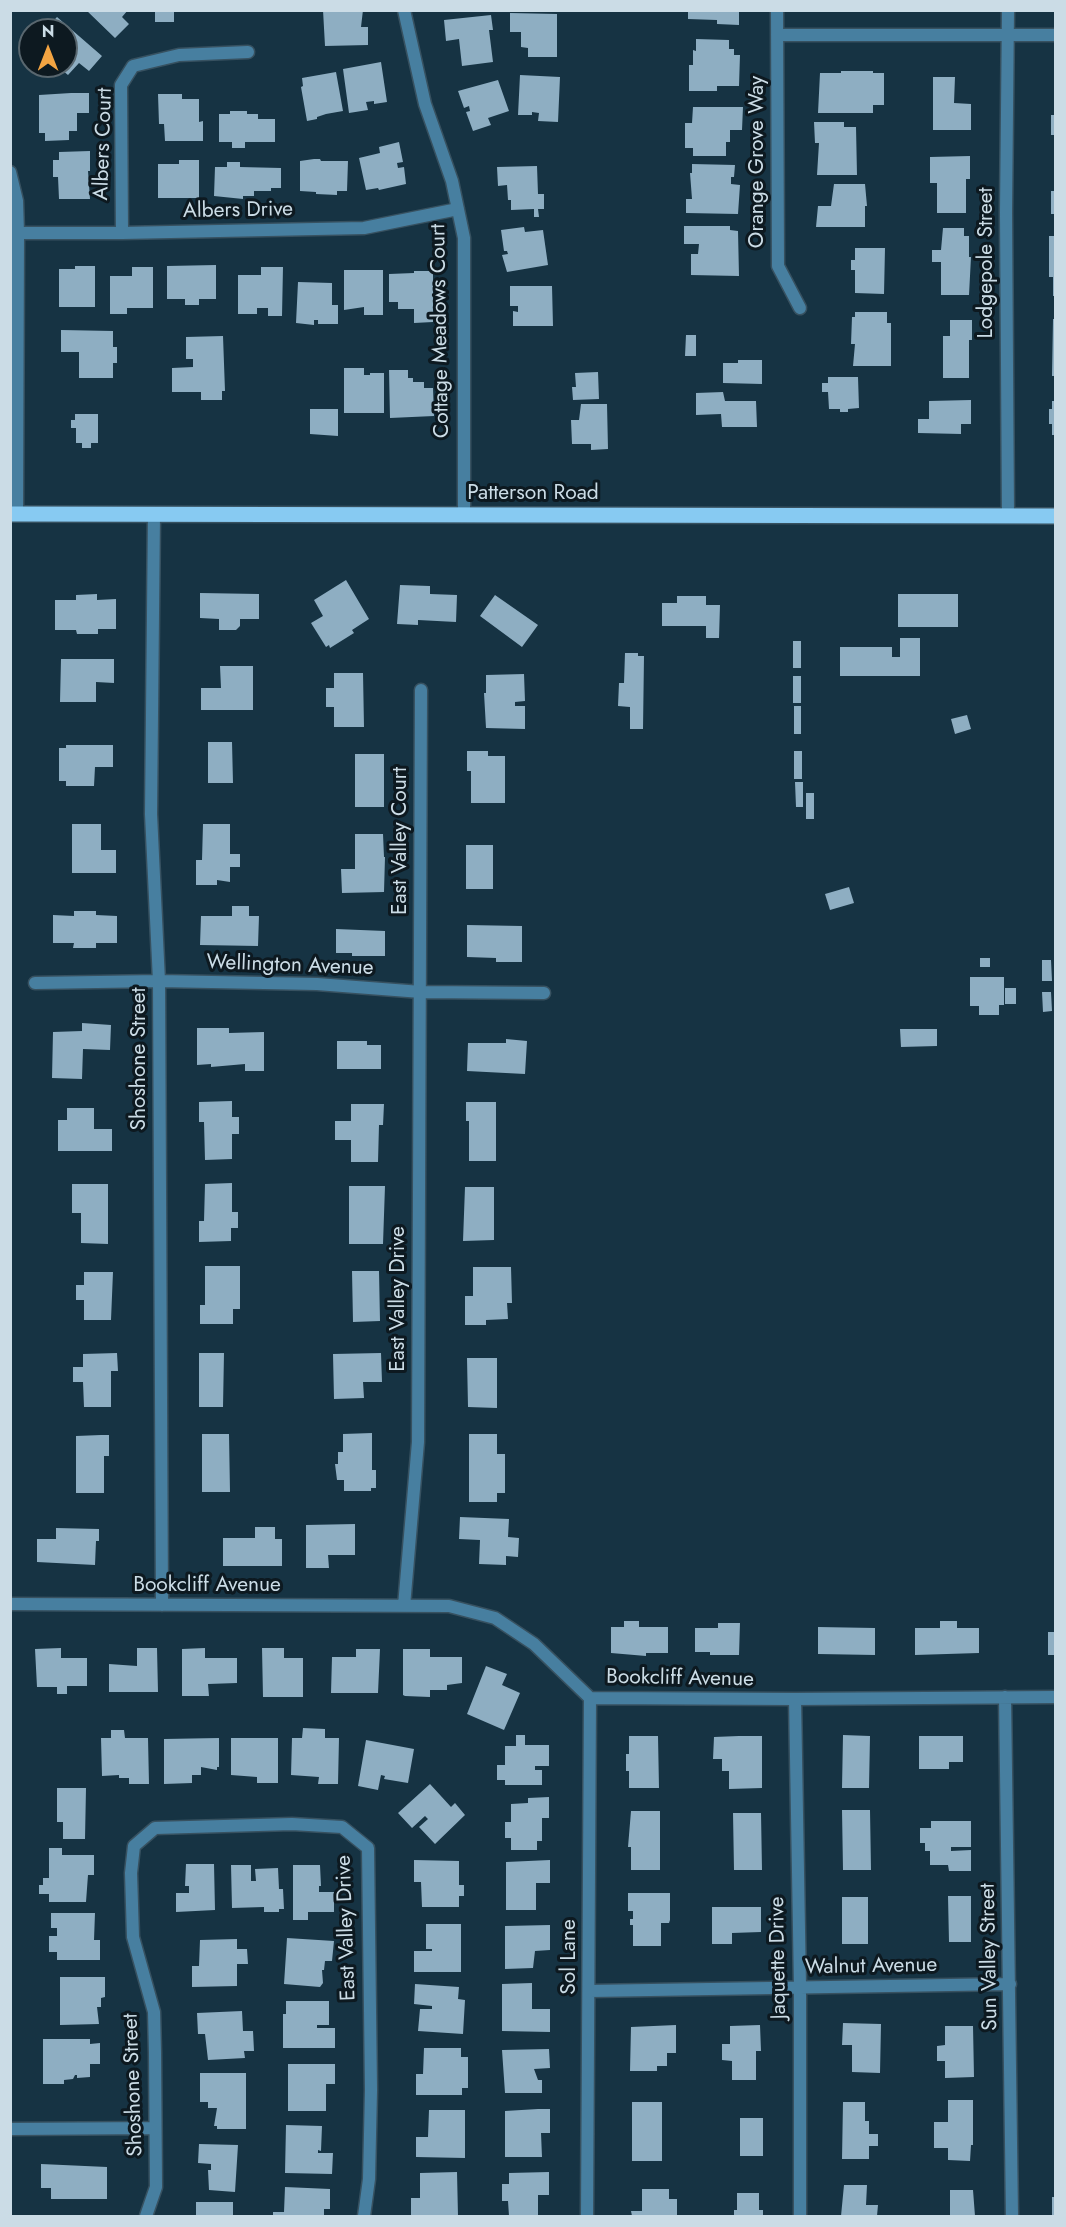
<!DOCTYPE html>
<html>
<head>
<meta charset="utf-8">
<style>
  body { margin:0 }
  #map { position:relative; width:1066px; height:2227px; overflow:hidden; background:#163343; font-family:Jost,sans-serif }
  canvas { display:block }
  .frame { position:absolute; inset:0; border:12px solid #cbdce6; pointer-events:none }
  .north { position:absolute; left:18px; top:18px; width:60px; height:60px; box-sizing:border-box; background:#0d1920; border:2px solid #59676f; border-radius:50%; rotate:0deg; font-size:16px; font-weight:700; line-height:24px; text-align:center; color:#cbdce6 }
  .north::after { content:''; display:block; margin:auto; width:21px; height:27px; background:#f3a442; clip-path:polygon(50% 0,100% 100%,50% 72%,0 100%) }
</style>
</head>
<body>
<div id="map">
<canvas width="1066" height="2227"></canvas>
<div class="frame"></div>
<div class="north">N</div>
</div>
<script>
const c = document.querySelector('canvas').getContext('2d');
c.lineJoin = 'round';
function fill(path, color) { c.fillStyle = color; c.fill(path, 'evenodd'); }
function stroke(path, color, width, dash) { c.strokeStyle = color; c.lineWidth = width; c.lineCap = dash ? 'butt' : 'round'; c.setLineDash(dash || []); c.stroke(path); }
function label(font, color, halo, rows, align = 'center') {
  c.font = font + ' Jost,sans-serif'; c.lineWidth = 6; c.setLineDash([]); c.textBaseline = 'middle'; c.strokeStyle = halo; c.fillStyle = color; for (const [text, x, y, turn = 0] of rows) {
    c.save(); c.translate(x, y); c.rotate((+turn || 0) * Math.PI / 180); c.textAlign = isNaN(turn) ? turn : align; if (halo) c.strokeText(text, 0, 0); c.fillText(text, 0, 0); c.restore();
  }
}
fill(new Path2D(`
  M86 10H128L122 17 129 24 115 38Z
  M155 10H174V22H155Z
  M323 10H363L361 27H368V45L325 46Z
  M688 10H739V25L717 24V20L688 19Z
  M510 13 557 14V57H528V48L521 47V32H510Z
  M491 15 493 30H489L493 62 462 66 459 39 446 41 444 20Z
  M57 17 102 56 89 71 79 63 68 75 57 66H66V30H45Z
  M696 39 729 40V49H734V55H740L739 86H717V91H689V65H693V50L696 51Z
  M381 62 387 102 374 104V101L366 102 368 110 349 113 343 69Z
  M841 71H873V73H884V105H873V113H818L820 73H841Z
  M336 72 343 111 326 114 317 117V119L307 121 301 87 303 86 302 78Z
  M520 75 560 77 558 122 538 121 539 113 532 112V115H518Z
  M933 77H955L954 103 971 104V130H933Z
  M498 80 509 111 488 118 491 125 473 131 466 112 470 111 469 106 464 108 458 91Z
  M71 93H89V113H77V131H69V140L45 141V133H39V95Z
  M158 94H182V99H199V122L203 121V141H165L164 124H159Z
  M693 107H743L742 130H730V142H726V156H693V148H685V123H692Z
  M230 111H247V114H258V119H275V142H245V148H232V142H219V114H230Z
  M1051 115H1056V135H1051Z
  M814 122H844V127H856L857 175H817L819 143H815Z
  M399 142 403 162 397 163 398 168 404 167 406 184 379 190 378 188 366 190 359 158 380 153 379 147Z
  M90 151V171H88L90 199H59L58 177H53V160H59V152Z
  M970 156V179H966V213H937V183H930V157Z
  M314 159H320L321 161H348L347 191H337V195L316 194V192L300 191V161Z
  M179 160H199V198H158V164H179Z
  M227 162H240V167L281 168V188H271V191H254V196H243V199L214 196 215 167H227Z
  M692 164 735 165 734 177H731V184L740 185 738 214 686 213V199H692L690 173H692Z
  M537 166 538 194H544V209H538L539 217H534V209L511 210V200H508L507 185 498 186 497 167Z
  M834 184H865L867 206H865V227H816L818 206H831Z
  M1051 191H1056V214H1051Z
  M684 226H730V230L738 231 739 276 691 275V254H698L699 244H684Z
  M524 227 525 232 543 230 548 265 507 272 502 255 508 254 507 251H504L501 230Z
  M943 228H964V236H969V257H971L969 295H941V262H932V250H941Z
  M1049 236H1056V296H1053V277H1049Z
  M855 248H885L884 294 855 293V270H851V260H855Z
  M216 265V299H199V305H185V299H167V266Z
  M75 266H95V307H59V269H75Z
  M132 267H153V308H127V314H110V276H132Z
  M261 267H283L282 316H268V308H257V314H238V275H261Z
  M344 270H383V315H364V307L344 310Z
  M414 271H433V322L414 323V309H398V302H389V274L414 273Z
  M298 282 332 283V305H338V324H318V320H314V325L296 323Z
  M510 286H552L553 326H513V311L518 312V306H510Z
  M855 312H887V323H891V366H853L855 344H851L852 317H855Z
  M1053 319H1056V376H1052Z
  M950 320H972V340H969V378H943V336H950Z
  M61 330 113 331V347H117V363H113V378H79V352H61Z
  M686 335H696V356H685Z
  M223 336 225 391H222V400H201V392H172V368L193 367V359H186V337Z
  M738 360H762V384L723 383V363H738Z
  M344 368H364V375H370V373H384V413H344Z
  M389 370H408V378H413V382H424V388H433L434 416 390 418Z
  M598 372 599 399 573 400 572 387H576L575 373Z
  M828 377H858L859 408 848 409V412H840V409H829L828 392H822V383H828Z
  M723 392 725 401H756L757 427H722L721 414 696 415V393Z
  M971 400V424H961V434L918 433V419H929V401Z
  M1052 401H1056V435H1052V424H1049V409H1052Z
  M581 404H607L608 449 591 450V444H572L571 420H579Z
  M310 409H338V436L310 434Z
  M75 414H98V443H91V448H82V443H76V428H71V420H75Z
  M346 580 369 619 352 630 354 633 330 648 329 645 326 647 311 623 323 616 314 600Z
  M400 585 430 586V594L457 595 456 622 418 620V625L397 624Z
  M200 593 259 594V619H240V626L236 630H219V619L200 618Z
  M97 594V600L116 599V629H98V634H77L76 630H55V600H76V595Z
  M898 594H958V627H898Z
  M495 595 538 625 522 647 480 616Z
  M677 596H706V605H720L719 638H706V626H662V603H677Z
  M900 638H920V676H840V647H892V657H900Z
  M793 641H801V668H793Z
  M625 653H638V656H644L643 729H630V707L618 706 619 683H624Z
  M61 659H114V683L96 682V702H60Z
  M220 666H253V710H201V688H221Z
  M334 673H363L364 727H334V707H326V688H334Z
  M524 674 525 701 515 702V706H525V729L486 728 484 693H486V675Z
  M793 676H801V703H793Z
  M794 706H801V734H794Z
  M967 715 971 729 955 734 951 719Z
  M208 742H232L233 783H208Z
  M66 745H113V767H95L94 786H66V781H59V748H66Z
  M467 751H488V756H505V803H471V771H467Z
  M794 751H802V779H794Z
  M355 754H384V807H355Z
  M795 782H803V807H796Z
  M806 793H814V819H806Z
  M72 824H101V850H116V873H72Z
  M203 824H230V854H240V867H230V882L217 880V885H196V860H202Z
  M355 834H383L384 857H385L384 892 342 893 341 869H355Z
  M466 845H493V889H466Z
  M849 887 854 903 830 910 825 894Z
  M232 906H249V916H259L258 946 200 945 201 916H232Z
  M74 911H96V915L117 916V943H96V948H73L74 943H53V915L74 916Z
  M467 925 522 926V962H496V958L467 957Z
  M336 929 385 931V956H352V953H336Z
  M980 958H990V967H980Z
  M1042 960H1051L1052 981H1042Z
  M970 977H1004V1005H999V1015H979V1006H970Z
  M1005 988H1016V1004H1005Z
  M1042 992H1051L1052 1011 1043 1012Z
  M82 1023 111 1025 110 1050 83 1049 82 1079 52 1078 53 1032 82 1031Z
  M197 1028H229V1033L264 1032V1071H245V1064L211 1067V1064L197 1065Z
  M900 1029H937V1046L901 1047Z
  M506 1039 527 1041 525 1074 467 1071 468 1043H506Z
  M337 1041H367V1045H381V1069H337Z
  M232 1101V1117H239V1134H232V1159L205 1160 204 1122H199V1102Z
  M466 1102H496V1161H469V1121H466Z
  M351 1104H384L383 1125H379L378 1162H351V1140H335V1121H351Z
  M67 1108H94V1129H112V1151H58V1120H67Z
  M232 1183V1212H238V1228H231V1241L199 1242V1221H204L205 1184Z
  M72 1184H108V1244L81 1243V1213H72Z
  M349 1186H385L383 1244H349Z
  M465 1187H494V1240L463 1241Z
  M205 1266H240V1309H233V1324H200V1305H205Z
  M473 1267H511L512 1303H507L508 1319 486 1320V1325H465V1296H473Z
  M352 1271H379L380 1321 353 1322Z
  M84 1272H113L111 1320H84V1300H76V1285H84Z
  M117 1353 118 1371H111V1407H84L83 1382H73V1367H83V1354Z
  M199 1353H224L223 1407H199Z
  M381 1353 382 1382H363L364 1398 334 1399 333 1354Z
  M467 1358H497V1408L468 1407Z
  M372 1433V1470H376V1488H371V1491H344V1480H337L335 1464H338V1452H343V1434Z
  M202 1434H229L230 1492H202Z
  M469 1434H497V1454H505V1493H497V1502H469Z
  M101 1435H109V1456H104V1493H76V1436Z
  M460 1517 509 1519 508 1537 519 1538 518 1557 506 1556V1565L479 1564 480 1540 459 1539Z
  M355 1524V1555H328L329 1568H306V1525Z
  M255 1527H275V1539H282V1566H223V1538H255Z
  M56 1528 99 1529V1541H96L95 1565 37 1562V1539H56Z
  M624 1621H639V1627H668V1653H646V1656L611 1653V1627H624Z
  M940 1621H957V1628H979V1653L915 1655V1628H940Z
  M718 1623H740L739 1655H710V1652H695V1628H718Z
  M818 1627 875 1628V1655L818 1654Z
  M1048 1632H1056V1655H1048Z
  M61 1648V1658H87V1686H67V1694H57V1687H37L35 1649Z
  M137 1648H157L158 1692H109V1664L137 1666Z
  M205 1648V1658H237V1683L208 1684 209 1696H182V1649Z
  M262 1648H284V1658H303V1697H263Z
  M356 1649H380L378 1693H331L332 1657H356Z
  M403 1649H430V1657H462V1683L447 1685V1690H430V1697L405 1696 403 1695Z
  M486 1666 507 1674 502 1685 520 1693 504 1730 467 1714Z
  M303 1728 325 1729V1738H339L338 1784H318L319 1777 291 1775 292 1738H302Z
  M111 1730H124L125 1738H148L149 1784H129V1778H119V1775L102 1776 101 1738H111Z
  M516 1735H525V1745H549V1766H535V1770H542V1785H505V1780H497V1765H505V1746H516Z
  M843 1735 870 1736 869 1788H842Z
  M629 1736H658L659 1788H629V1771H626V1754H629Z
  M739 1736H762V1788L729 1789V1771H722V1759H713L714 1737Z
  M919 1736H963V1762H949V1769H919Z
  M219 1738V1767H217V1770L201 1767V1775H192V1783L164 1784V1739Z
  M231 1738H278V1783H257V1777L231 1775Z
  M366 1740 414 1749 408 1783 384 1779 385 1776 381 1775 378 1790 358 1786Z
  M430 1784 451 1807 455 1803 465 1815 435 1844 419 1827 428 1819 425 1816 412 1828 398 1813Z
  M57 1788H86L85 1839H63V1822H57Z
  M549 1797V1818H542V1841H537V1850H511V1838H505V1822H511V1804L528 1803V1798Z
  M842 1810H870L871 1870H843Z
  M631 1811H660V1870H631V1847H628Z
  M733 1813H761L762 1870H734Z
  M931 1821H971V1847H951V1851L971 1850V1871H949L948 1865H930V1851H925V1843H920V1828H931Z
  M49 1848H62V1855H94V1875H88L86 1902H49V1894H39V1885H43V1878H49Z
  M414 1860 459 1861V1885H464V1896H459V1907H422L421 1882H414Z
  M550 1860V1883H536V1910H506V1862Z
  M186 1864H214L215 1910 176 1912V1893H189V1886H185Z
  M231 1865H251V1881H256L255 1869 278 1868 279 1889H283L284 1909H279V1912H264V1907L232 1908Z
  M293 1865H320L321 1886H319V1892H334V1912H308V1920H293Z
  M628 1893H670V1920L669 1923H661V1946H633V1925H630V1919H633V1911H628Z
  M948 1896H971V1942H949Z
  M842 1897H868V1944H842Z
  M712 1907H761V1932L732 1933V1944H712Z
  M51 1913H95L94 1940H100V1960H57V1952H49V1936H57V1928H51Z
  M426 1924H461V1972H414V1951H432V1949H426Z
  M550 1925V1950L535 1951 533 1968 505 1969V1926Z
  M287 1938 334 1941 332 1961H325L324 1970H322L323 1983 320 1987 284 1984Z
  M237 1939V1949H247L248 1964H237V1986L192 1987V1966H199L200 1940Z
  M60 1977H105V1997L101 1998V2007H97L99 2024 60 2025Z
  M532 1983V2009H550V2032L502 2031V1984Z
  M415 1984 459 1987 458 1999 465 2000 463 2034 418 2031 420 2009H432V2006L414 2004Z
  M286 2001H329V2025H317V2028H335V2048H283V2014H286Z
  M242 2011 243 2031H253L254 2051H244L245 2058 208 2060 205 2034H198L197 2013Z
  M843 2023 881 2024 880 2073 852 2072V2045H842Z
  M676 2025V2053H667V2066H657V2071H630L631 2027Z
  M760 2025 761 2051H756V2080H732V2061L722 2060V2044H730V2026Z
  M945 2026H973L974 2077 945 2078V2061H937V2046L945 2045Z
  M43 2039H90V2044L100 2043V2064H90V2077L77 2078V2075H75L73 2079 64 2080V2084H43Z
  M424 2048H461V2057H468V2088H462V2095H416V2074H423Z
  M549 2049 550 2068 534 2069 538 2080H542V2093H505L502 2050Z
  M288 2064H335V2084H326V2111H288Z
  M200 2073H246V2129H217V2126H214L217 2108H208V2102H200Z
  M948 2100H973V2145H971L970 2161 948 2160V2148H934V2122H948Z
  M632 2102H662V2161H632Z
  M843 2102H865V2121H869V2134H878V2146H869V2159H842Z
  M538 2109H550V2133H541L542 2157H505V2111Z
  M429 2110H465V2158L416 2157V2137H428Z
  M740 2118H763V2156H740Z
  M286 2125 322 2126 321 2151 318 2150V2153H333L332 2174 285 2173Z
  M199 2144 238 2145 235 2192 209 2190 208 2170H211V2164L198 2163Z
  M41 2164 107 2167V2199H51V2188H41Z
  M457 2172 458 2216H411V2198H420V2173Z
  M549 2172V2195H538V2216H509L508 2201H502V2184H509V2173Z
  M844 2185H867L866 2205H878L877 2216H841Z
  M285 2187 330 2189V2209H324V2216H273V2212H284Z
  M642 2189H669V2199H677V2216H632L631 2211H642Z
  M950 2190H973L975 2216H950Z
  M737 2193H759V2210H763V2216H734V2210H737Z
  M1052 2197H1056V2216H1052Z
  M196 2202H233V2216H196Z`), '#8eaec2');
const minor = new Path2D(`
  M404 10 425 104 452 181 464 238V515
  M777 10 778 266 800 308
  M1008 10 1006 212 1008 516
  M777 35H1056
  M10 172 17 201 18 233 17 514
  M18 233H122L364 228 458 209
  M122 233 121 85 133 66 179 55 248 52
  M154 514 151 814 159 981 162 1605
  M35 983 159 981 317 984 421 992 544 993
  M10 1604 449 1606 495 1618 534 1644 590 1698 795 1699 1056 1697
  M404 1606 418 1442 421 690
  M1005 1697 1012 2216
  M795 1699 800 1987V2216
  M590 1991 1010 1984
  M10 2129 155 2128
  M146 2216 156 2187 155 2053 154 2012 133 1937 131 1873 134 1846 155 1828 292 1824 342 1827 368 1848 371 2090 369 2179 364 2216
  M587 2216 590 1698`);
const primary = new Path2D(`
  M10 514 1056 516`);
stroke(minor, '#375160', 15);
stroke(primary, '#375160', 18);
stroke(minor, '#477fa0', 12);
stroke(primary, '#87caf2', 15);
label('21px', '#cbdce6', '#0d1920', [
  ["Albers Court",104,144,-88],
  ["Orange Grove Way",758,162,-90],
  ["Albers Drive",238,211,-1],
  ["Lodgepole Street",987,263,-90],
  ["Cottage Meadows Court",441,331,-91],
  ["Patterson Road",533,494],
  ["East Valley Court",401,841,-90],
  ["Wellington Avenue",290,966,2],
  ["Shoshone Street",140,1059,-90],
  ["East Valley Drive",399,1299,-90],
  ["Bookcliff Avenue",207,1586],
  ["Bookcliff Avenue",680,1679,1],
  ["East Valley Drive",347,1928,-92],
  ["Sol Lane",570,1957,-90],
  ["Sun Valley Street",990,1957,-91],
  ["Jaquette Drive",779,1958,-91],
  ["Walnut Avenue",871,1967,-1],
  ["Shoshone Street",134,2085,-92]
]);
</script>
</body>
</html>
